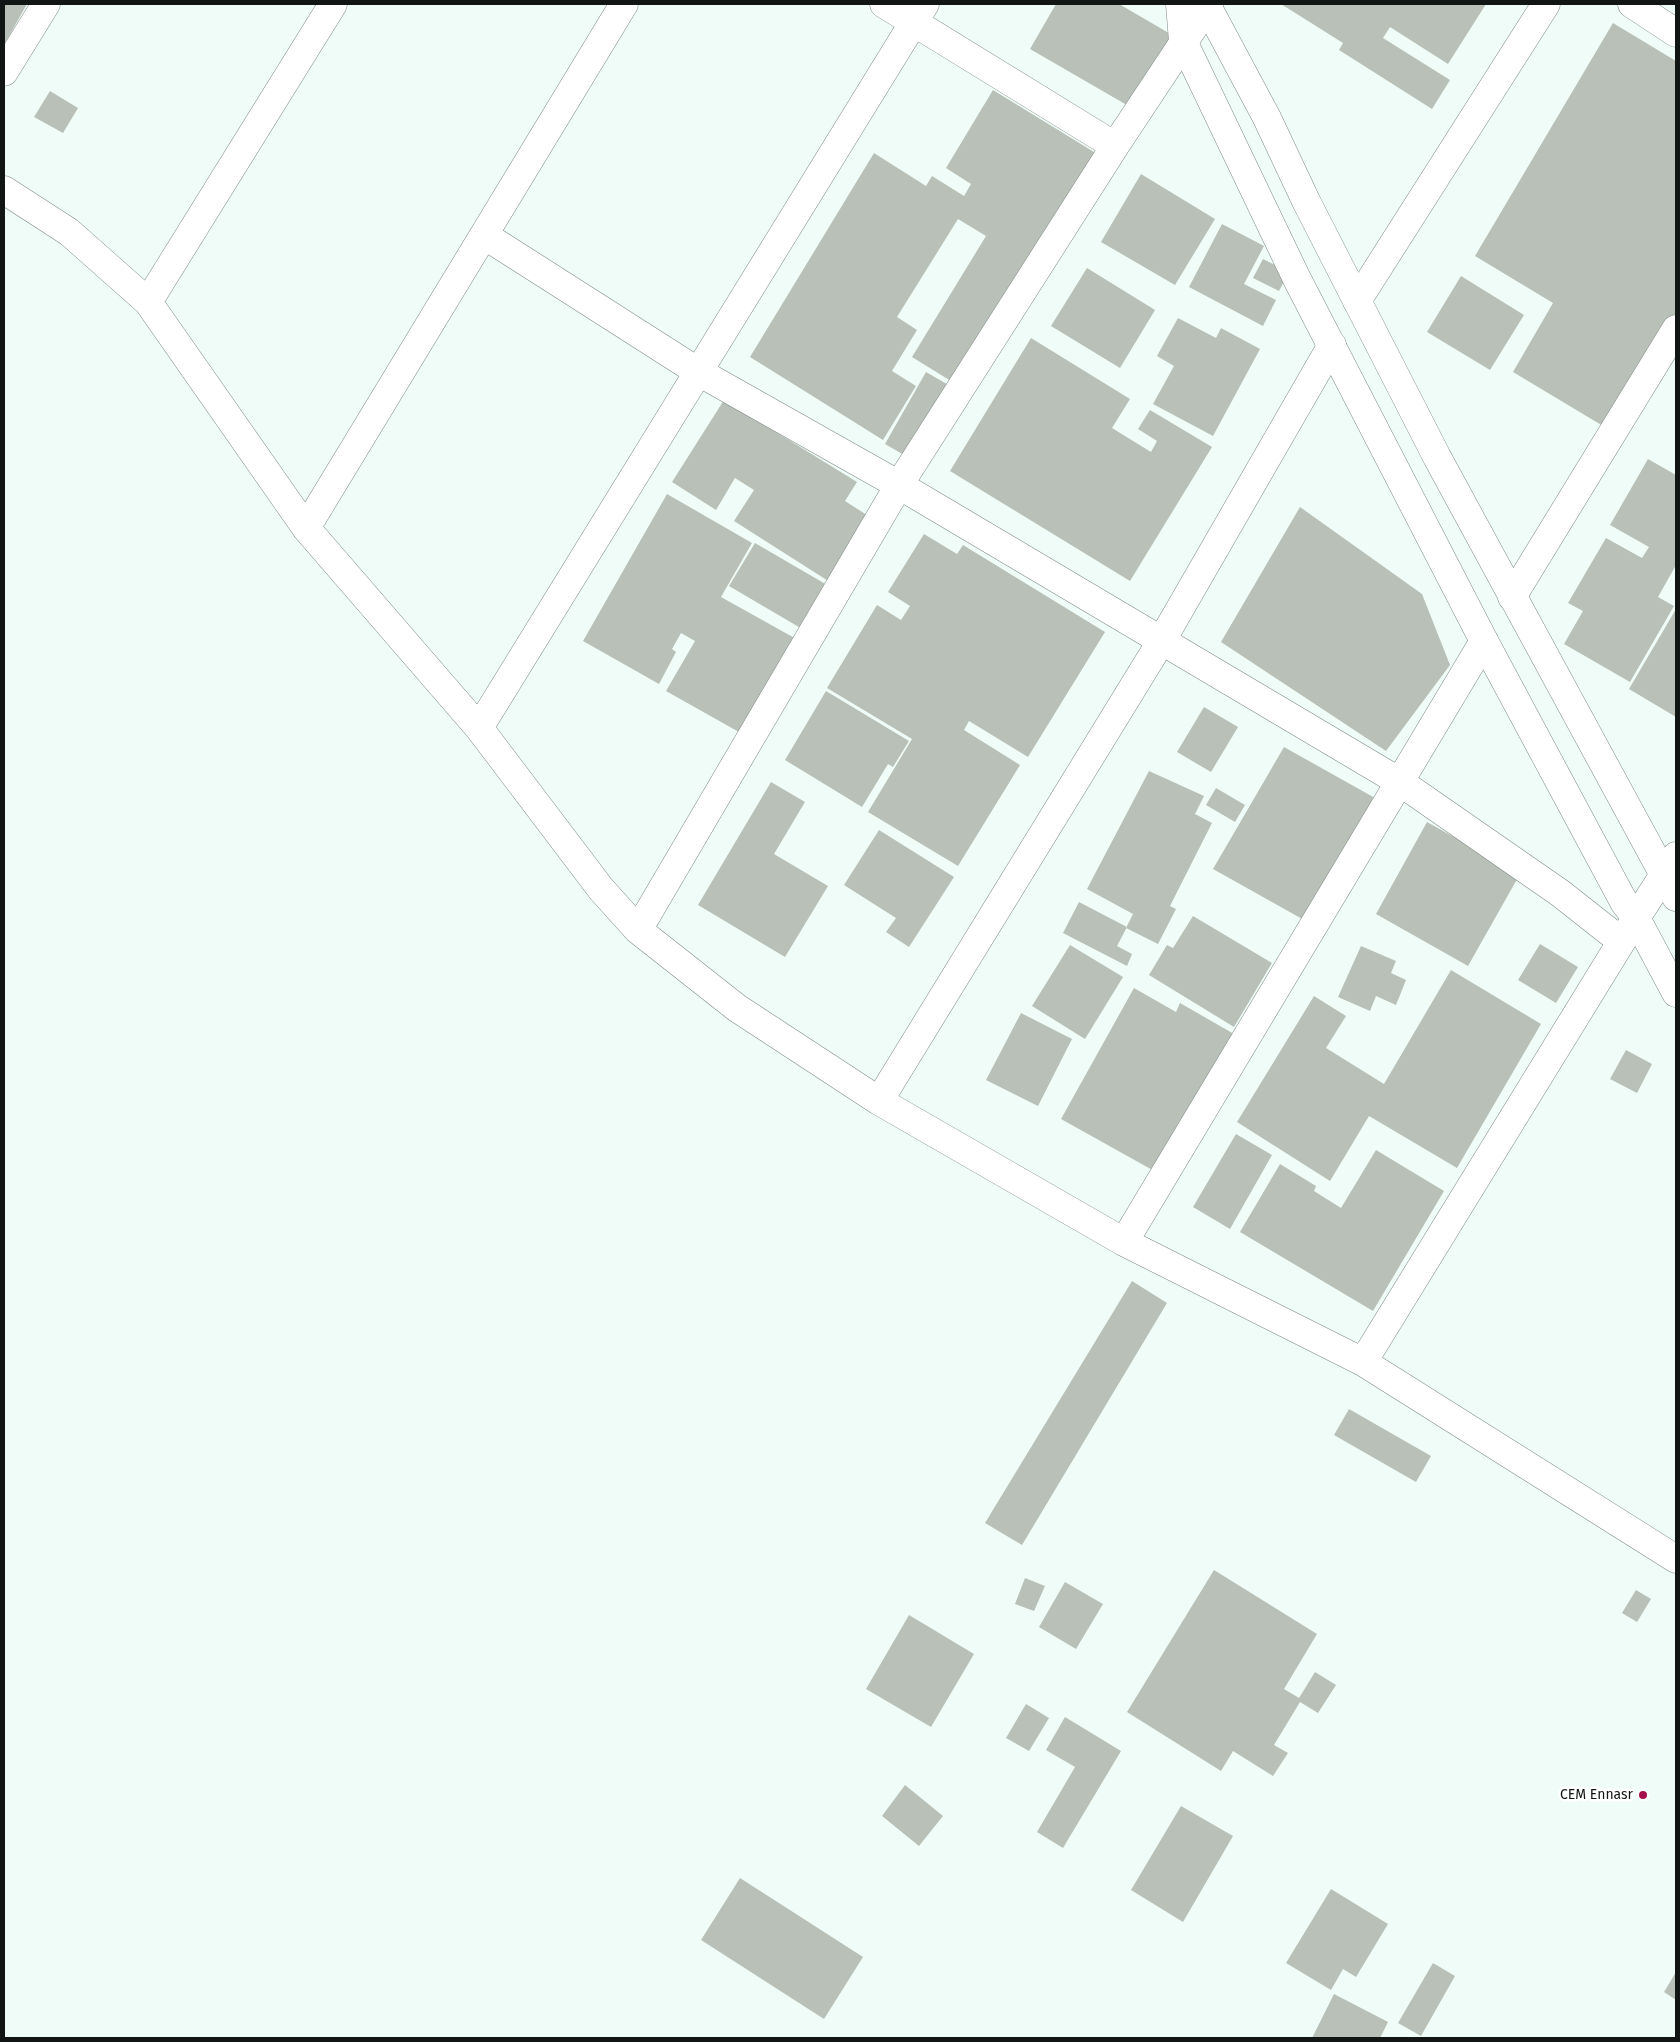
<!DOCTYPE html>
<html>
<head>
<meta charset="utf-8">
<style>
  body { margin:0 }
  #map { position:relative; width:1680px; height:2042px; overflow:hidden; background:#effcf7; font-family:"Fira Sans",sans-serif }
  canvas { display:block }
  .frame { position:absolute; inset:0; border:5px solid #111513; pointer-events:none }
</style>
</head>
<body>
<div id="map">
<canvas width="1680" height="2042"></canvas>
<div class="frame"></div>
</div>
<script>
const c = document.querySelector('canvas').getContext('2d');
c.lineJoin = 'round';
function fill(path, color) { c.fillStyle = color; c.fill(path, 'evenodd'); }
function stroke(path, color, width, dash) { c.strokeStyle = color; c.lineWidth = width; c.lineCap = dash ? 'butt' : 'round'; c.setLineDash(dash || []); c.stroke(path); }
function label(font, color, halo, rows, align = 'center') {
  c.font = font + ' "Fira Sans",sans-serif'; c.lineWidth = 5; c.setLineDash([]); c.textBaseline = 'middle'; c.strokeStyle = halo; c.fillStyle = color; for (const [text, x, y, turn = 0] of rows) {
    c.save(); c.translate(x, y); c.rotate((+turn || 0) * Math.PI / 180); c.textAlign = isNaN(turn) ? turn : align; if (halo) c.strokeText(text, 0, 0); c.fillText(text, 0, 0); c.restore();
  }
}
fill(new Path2D(`
  M4 4H27L4 45Z
  M1056 4H1119L1174 36 1132 108 1030 49Z
  M1281 4H1486L1448 64 1390 27 1383 38 1450 80 1432 109 1339 50 1343 43Z
  M1613 23 1676 61V315L1608 429 1513 372 1553 303 1475 256Z
  M993 90 1107 160 967 391 912 357 986 236 958 219 897 317 917 330 892 371 916 386 883 440 750 357 874 153 926 186 932 176 964 196 971 184 946 168Z
  M50 91 78 108 63 133 34 117Z
  M1141 174 1215 219 1175 285 1101 242Z
  M1222 224 1264 246 1244 284 1276 300 1263 326 1189 287Z
  M1263 259 1289 272 1279 291 1253 278Z
  M1087 268 1155 310 1120 368 1051 326Z
  M1461 276 1524 315 1490 370 1427 332Z
  M1178 318 1216 338 1221 328 1260 349 1213 436 1153 404 1174 366 1157 356Z
  M1031 338 1130 399 1112 428 1151 452 1157 441 1138 429 1150 410 1212 447 1130 581 950 471Z
  M926 372 959 391 918 463 885 444Z
  M724 400 857 482 845 501 884 526 844 591 734 521 754 490 735 478 716 510 672 482Z
  M1648 459 1676 475V565L1658 597 1674 606 1630 682 1564 644 1583 611 1568 603 1606 538 1642 558 1649 547 1610 525Z
  M667 494 752 543 721 597 816 650 762 745 666 691 695 641 681 633 672 649 676 652 659 684 583 641Z
  M1300 507 1422 594 1450 665 1386 751 1221 642Z
  M924 534 957 554 963 545 1105 632 1028 757 969 721 964 730 1020 765 958 866 868 812 912 739 827 688 877 605 901 620 910 606 888 592Z
  M755 543 846 596 821 640 729 586Z
  M1676 609V717L1629 689Z
  M826 691 909 741 893 767 888 764 862 807 785 760Z
  M1204 707 1238 727 1211 772 1177 752Z
  M1284 747 1375 798 1304 920 1213 869Z
  M1149 771 1204 796 1195 814 1212 823 1170 906 1176 909 1158 944 1126 928 1133 914 1087 889Z
  M771 782 805 802 774 854 828 886 785 957 698 905Z
  M1216 788 1245 805 1235 822 1206 805Z
  M1427 822 1520 874 1468 966 1376 914Z
  M879 830 954 877 909 947 886 932 896 918 844 885Z
  M1079 902 1127 927 1117 946 1132 954 1127 966 1063 933Z
  M1193 916 1272 963 1234 1027 1149 975 1167 945 1173 948Z
  M1540 944 1578 967 1556 1003 1518 980Z
  M1070 945 1123 977 1085 1039 1032 1006Z
  M1361 946 1396 961 1391 973 1406 980 1396 1005 1376 996 1370 1011 1338 997Z
  M1451 970 1541 1024 1457 1168 1369 1116 1330 1181 1237 1122 1314 996 1346 1016 1326 1048 1384 1084Z
  M1134 988 1176 1012 1180 1003 1234 1034 1156 1172 1061 1119Z
  M1021 1013 1072 1039 1038 1106 986 1080Z
  M1626 1050 1652 1064 1637 1093 1610 1079Z
  M1236 1134 1272 1155 1230 1229 1193 1207Z
  M1376 1150 1444 1191 1373 1311 1240 1232 1280 1164 1316 1186 1314 1191 1341 1208Z
  M1132 1281 1167 1303 1022 1545 985 1523Z
  M1349 1409 1431 1456 1416 1482 1334 1435Z
  M1214 1570 1317 1634 1284 1689 1299 1698 1315 1672 1336 1685 1318 1713 1300 1702 1274 1745 1288 1753 1273 1776 1233 1751 1221 1771 1127 1712Z
  M1025 1578 1045 1586 1034 1611 1015 1604Z
  M1065 1582 1103 1604 1076 1649 1039 1627Z
  M1636 1590 1651 1599 1637 1622 1622 1613Z
  M909 1615 974 1654 931 1727 866 1689Z
  M1026 1704 1049 1718 1029 1751 1006 1738Z
  M1065 1717 1121 1751 1063 1848 1037 1832 1075 1767 1046 1750Z
  M905 1785 943 1816 919 1846 882 1816Z
  M1181 1806 1233 1836 1183 1922 1131 1890Z
  M740 1878 863 1957 824 2019 701 1940Z
  M1331 1889 1388 1924 1356 1977 1343 1969 1331 1990 1286 1963Z
  M1433 1963 1455 1976 1421 2036 1398 2023Z
  M1676 1972V2000L1664 1992Z
  M1334 1994 1388 2022 1380 2038H1312Z`), '#b9c0b7');
const minor = new Path2D(`
  M884 4 1115 146
  M1632 4 1676 33
  M4 72 46 4
  M4 190 69 232 148 302 306 528 479 728 601 889 638 930 737 1008 879 1101 1124 1242 1363 1362 1676 1559
  M484 235 697 371 899 485 1400 782 1560 893 1621 941
  M1357 301 1546 4
  M148 302 333 4
  M306 528 624 4
  M1512 597 1676 329
  M479 728 925 4
  M638 930 899 485 1115 146 1209 4
  M879 1101 1162 640 1332 345
  M1124 1242 1484 641
  M1363 1362 1636 918 1676 856`);
const tertiary = new Path2D(`
  M1180 4 1183 41 1297 279 1484 641 1624 902 1636 918 1676 993
  M1206 4 1267 118 1306 201 1437 457 1676 897`);
stroke(minor, '#7f8a86', 29);
stroke(tertiary, '#7f8a86', 29);
stroke(minor, '#fff', 28);
stroke(tertiary, '#fff', 28);
for (const [x, y, r, color] of [
  [1643,1795,5,"#a5104a"]
]) { const dot = new Path2D(); dot.arc(x, y, r, 0, 2 * Math.PI); c.fillStyle = color; c.fill(dot); stroke(dot, '#fff', 2); }
label('14px', '#111513', '#fff', [
  ["CEM Ennasr",1633,1795]
], 'right');
</script>
</body>
</html>
